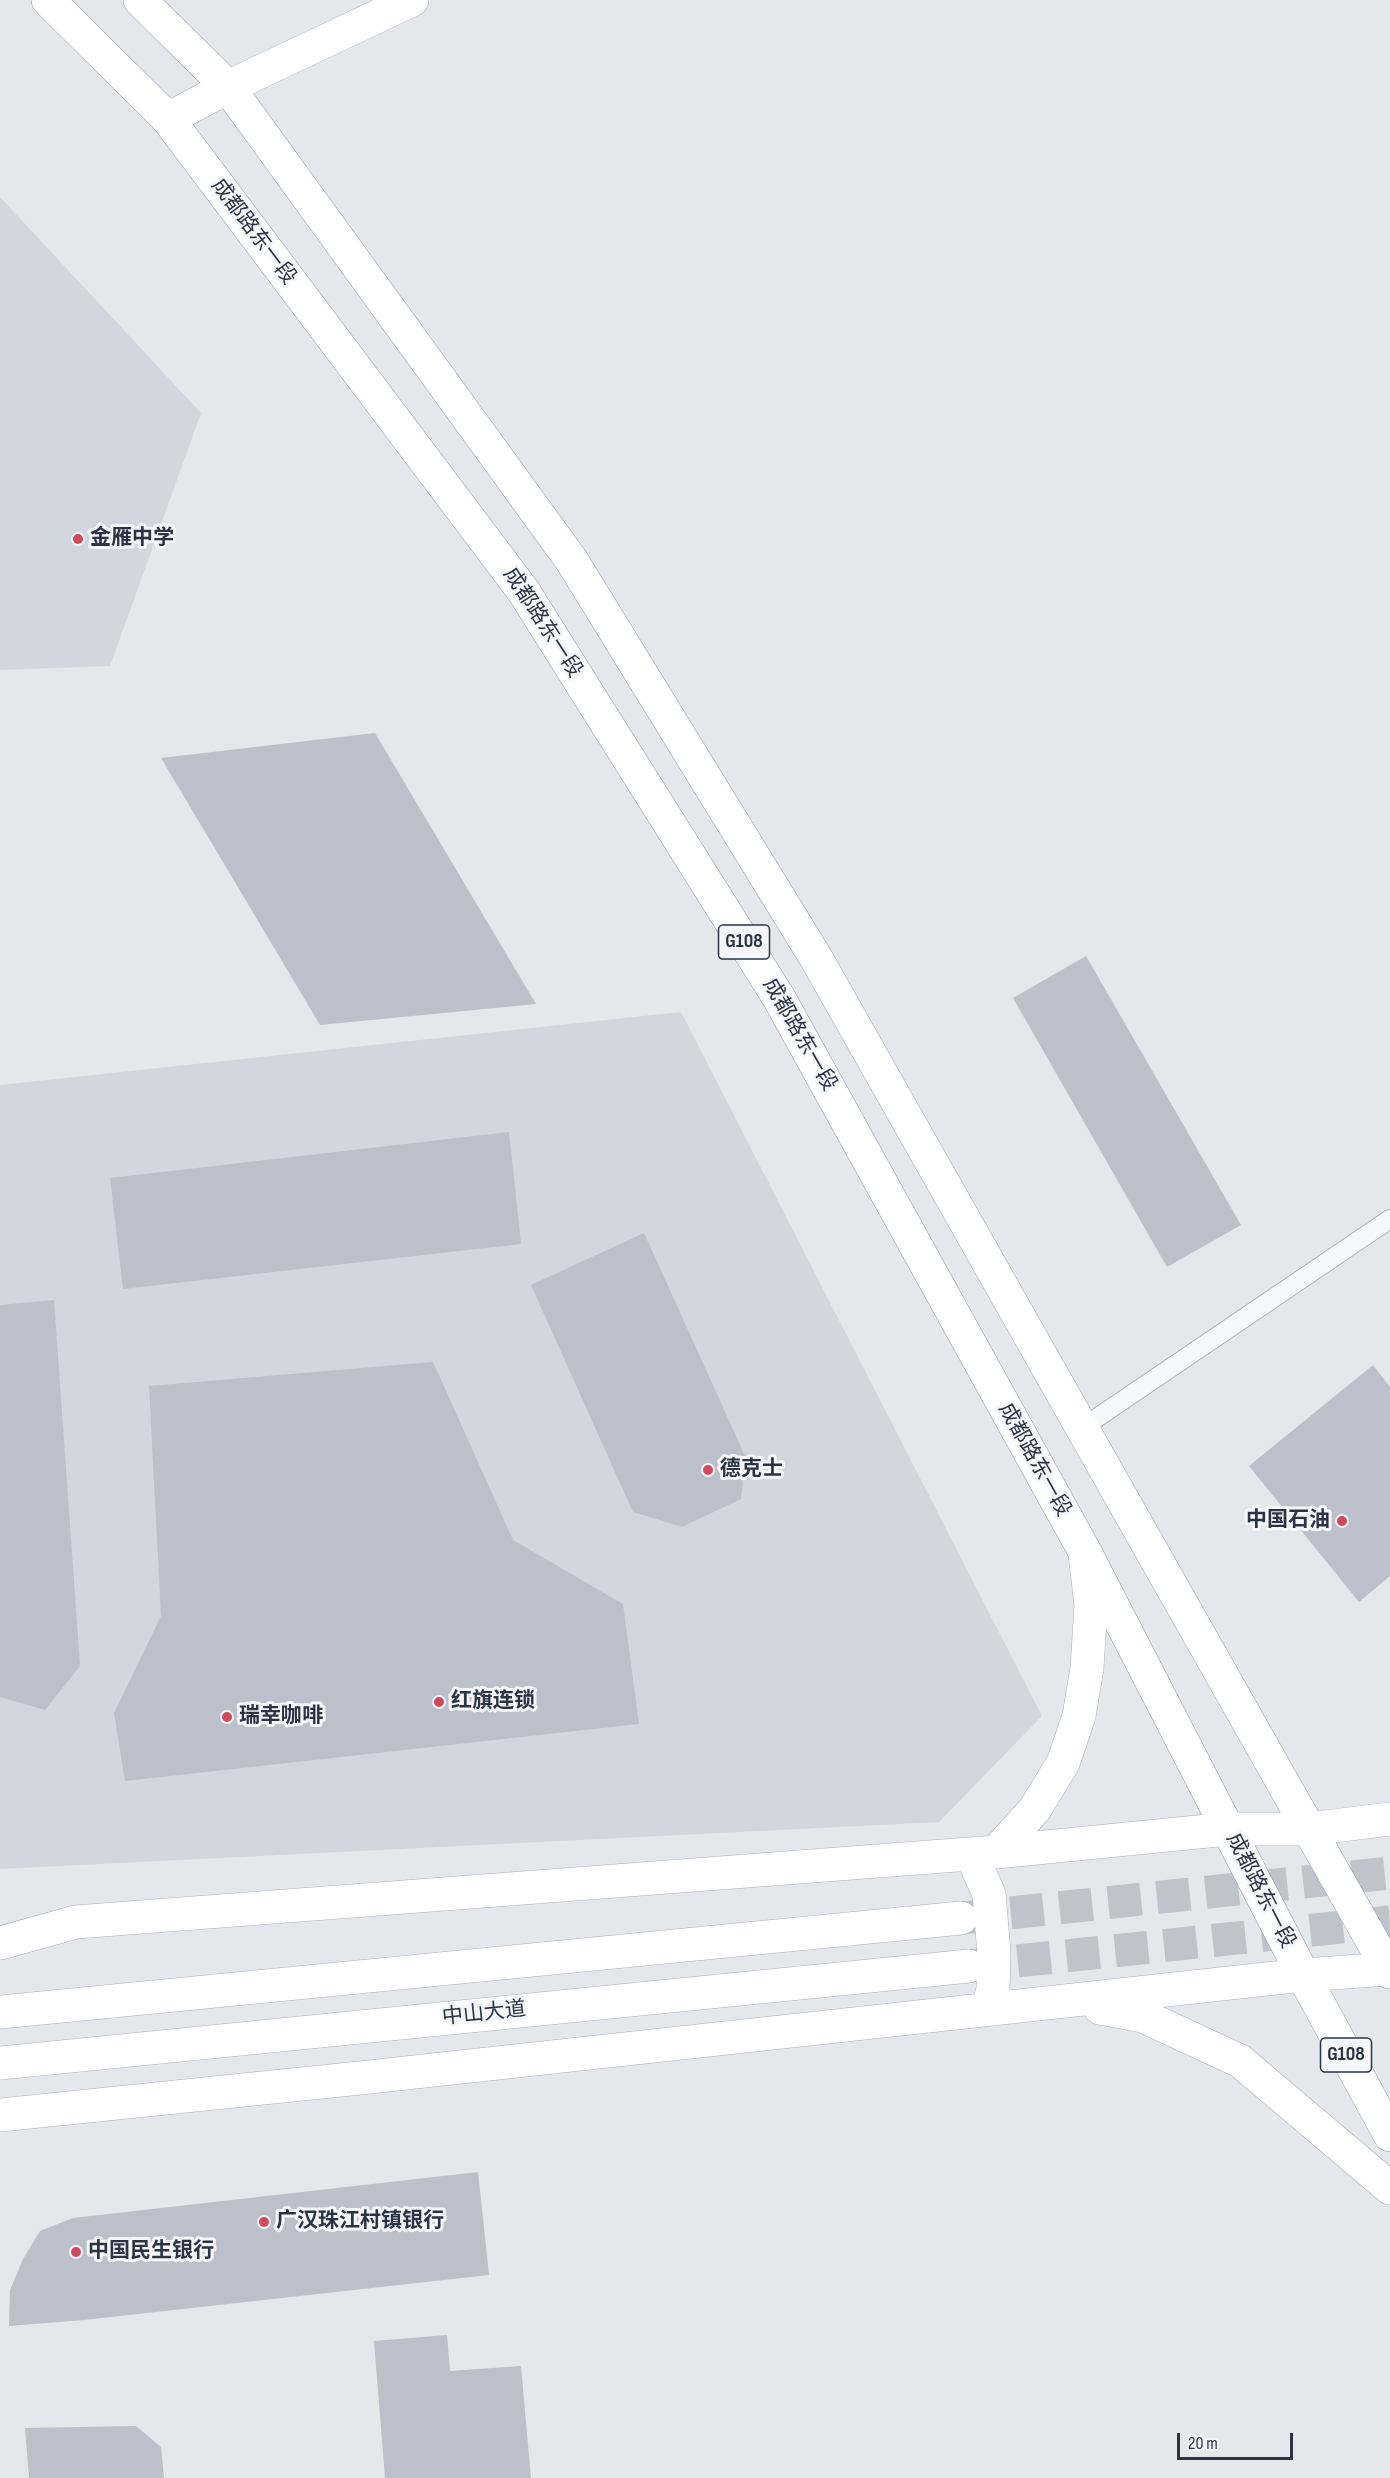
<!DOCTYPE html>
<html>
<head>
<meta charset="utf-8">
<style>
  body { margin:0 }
  #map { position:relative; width:1390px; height:2478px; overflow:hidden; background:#e4e7ec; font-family:"Sofia Sans Condensed",sans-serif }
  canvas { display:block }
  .scale { position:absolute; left:1177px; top:2433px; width:116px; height:27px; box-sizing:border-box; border:3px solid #2b3445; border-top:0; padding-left:8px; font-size:18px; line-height:21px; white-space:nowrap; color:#2b3445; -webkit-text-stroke:4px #f4f6f9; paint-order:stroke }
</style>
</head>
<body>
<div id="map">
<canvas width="1390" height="2478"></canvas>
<div class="scale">20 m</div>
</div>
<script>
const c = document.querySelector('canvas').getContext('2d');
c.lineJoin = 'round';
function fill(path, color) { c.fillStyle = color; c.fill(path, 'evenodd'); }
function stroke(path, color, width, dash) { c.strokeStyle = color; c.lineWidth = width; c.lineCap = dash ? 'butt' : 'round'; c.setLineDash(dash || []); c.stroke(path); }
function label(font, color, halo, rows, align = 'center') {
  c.font = font + ' "Sofia Sans Condensed","Noto Sans SC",sans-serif'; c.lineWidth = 6; c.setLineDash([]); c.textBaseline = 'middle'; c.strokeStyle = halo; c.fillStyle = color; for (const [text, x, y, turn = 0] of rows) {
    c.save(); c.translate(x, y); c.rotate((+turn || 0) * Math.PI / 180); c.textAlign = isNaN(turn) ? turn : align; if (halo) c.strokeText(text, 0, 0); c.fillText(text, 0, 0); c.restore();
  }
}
fill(new Path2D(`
  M0 197 201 413 110 666 0 670Z
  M681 1012 1042 1716 939 1822 0 1869V1085Z`), '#d2d6de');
fill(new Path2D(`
  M375 733 536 1004 320 1025 161 758Z
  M1086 956 1241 1225 1167 1267 1013 998Z
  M509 1132 521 1244 123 1289 110 1178Z
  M644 1233 746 1458 741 1499 682 1527 633 1512 531 1285Z
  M54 1300 80 1666 45 1710 0 1697V1305Z
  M433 1362 513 1540 623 1604 639 1724 125 1781 114 1713 161 1616 149 1386Z
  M1373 1365 1390 1387V1576L1359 1602 1249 1466Z
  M478 2172 489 2275 84 2320 9 2326 10 2290 23 2259 40 2231 73 2218Z
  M447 2335 450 2371 521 2366 531 2478H385L374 2341Z
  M136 2426 161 2447 164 2478H29L25 2428Z`), '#bbc0ca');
stroke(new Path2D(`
  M962 1918 1390 1873
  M969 1966 1390 1922`), '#bfc3cb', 33, [33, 16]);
const lane = new Path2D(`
  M1082 1428 1390 1219`);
const secondary = new Path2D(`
  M168 119 228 87 412 0
  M996 1852 1035 1809 1063 1763 1079 1716 1087 1668 1091 1605 1085 1554
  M971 1854 989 1894 994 1953 993 1990 987 2009
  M0 1943 76 1922 996 1852 1228 1829H1309L1390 1819
  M1100 2008 1143 2016 1240 2061 1390 2188
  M0 2012 961 1918
  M0 2063 969 1966
  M0 2115 360 2078 1303 1975 1390 1969`);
const highway = new Path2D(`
  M48 0 168 119 524 592 779 998 1085 1552 1303 1975 1390 2135
  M140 0 228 87 572 561 816 958 1390 1972`);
stroke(lane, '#a9aeb7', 20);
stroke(secondary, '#a9aeb7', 34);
stroke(highway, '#8b94a3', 34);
stroke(lane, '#f7f8fa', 18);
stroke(secondary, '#fff', 33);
stroke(highway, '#fff', 33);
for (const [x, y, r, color] of [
  [78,539,6,"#d1495b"],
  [708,1470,6,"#d1495b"],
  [1342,1521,6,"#d1495b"],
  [439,1702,6,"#d1495b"],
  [227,1717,6,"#d1495b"],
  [264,2222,6,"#d1495b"],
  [76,2252,6,"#d1495b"]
]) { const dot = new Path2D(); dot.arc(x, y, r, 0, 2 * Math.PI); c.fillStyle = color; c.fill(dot); stroke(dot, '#f4f6f9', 2); }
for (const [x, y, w] of [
  [744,942,51],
  [1346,2055,51]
]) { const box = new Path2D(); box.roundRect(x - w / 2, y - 17, w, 34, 4.5); c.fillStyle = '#f4f6f9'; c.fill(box); stroke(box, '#2b3445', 1.5); }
label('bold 20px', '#2b3445', null, [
  ["G108",744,942],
  ["G108",1346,2055]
]);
label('21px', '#2b3445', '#f4f6f9', [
  ["成都路东一段",253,232,53],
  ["成都路东一段",542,623,57],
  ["成都路东一段",799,1035,60],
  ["成都路东一段",1034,1460,61],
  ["成都路东一段",1260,1891,63],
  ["中山大道",484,2014,-6]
]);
label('bold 21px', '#2b3445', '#f4f6f9', [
  ["金雁中学",90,539],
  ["德克士",720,1470],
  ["中国石油",1330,1521,"right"],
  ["红旗连锁",451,1702],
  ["瑞幸咖啡",239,1717],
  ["广汉珠江村镇银行",276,2222],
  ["中国民生银行",88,2252]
], 'left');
</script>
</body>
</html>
